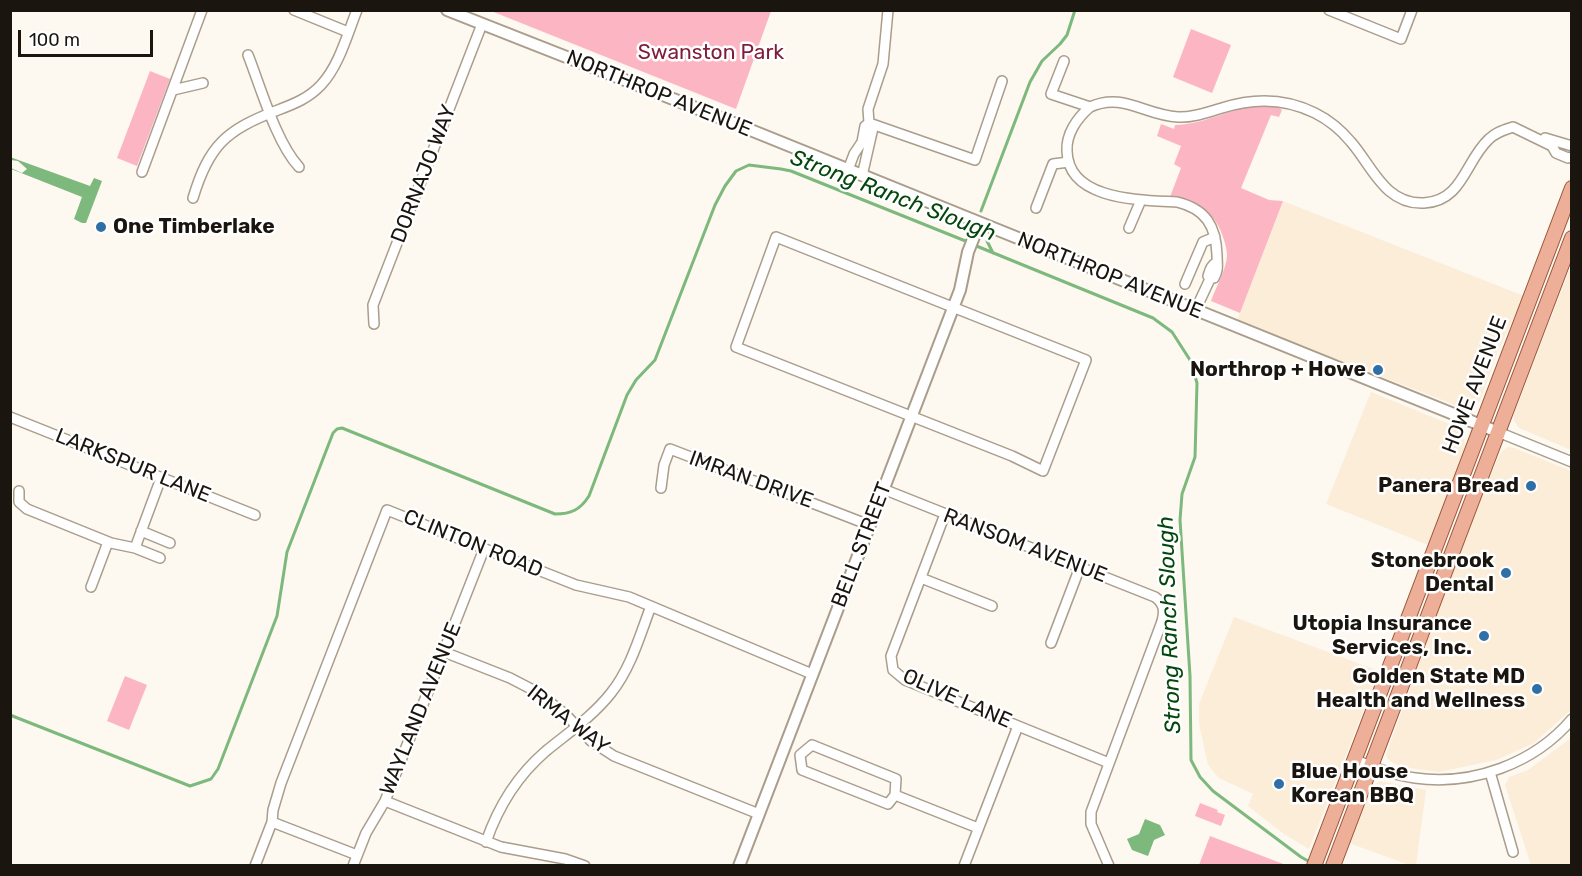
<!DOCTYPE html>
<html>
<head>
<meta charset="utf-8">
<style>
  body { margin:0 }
  #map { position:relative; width:1582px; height:876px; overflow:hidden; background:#fdf8f0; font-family:Rubik,sans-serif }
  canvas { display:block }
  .frame { position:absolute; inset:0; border:12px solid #1a150f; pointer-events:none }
  .scale { position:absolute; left:18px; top:30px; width:135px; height:27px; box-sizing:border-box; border:3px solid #1a150f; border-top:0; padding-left:8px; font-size:18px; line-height:21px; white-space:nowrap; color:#1a150f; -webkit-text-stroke:4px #fff; paint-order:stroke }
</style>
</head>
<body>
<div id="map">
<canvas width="1582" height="876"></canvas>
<div class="frame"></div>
<div class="scale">100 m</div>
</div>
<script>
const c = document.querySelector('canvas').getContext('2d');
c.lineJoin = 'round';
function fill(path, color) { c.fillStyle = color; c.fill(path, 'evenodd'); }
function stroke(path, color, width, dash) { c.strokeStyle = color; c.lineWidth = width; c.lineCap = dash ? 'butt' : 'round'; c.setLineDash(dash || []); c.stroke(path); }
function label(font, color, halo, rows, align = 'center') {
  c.font = font + ' Rubik,sans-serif'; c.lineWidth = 5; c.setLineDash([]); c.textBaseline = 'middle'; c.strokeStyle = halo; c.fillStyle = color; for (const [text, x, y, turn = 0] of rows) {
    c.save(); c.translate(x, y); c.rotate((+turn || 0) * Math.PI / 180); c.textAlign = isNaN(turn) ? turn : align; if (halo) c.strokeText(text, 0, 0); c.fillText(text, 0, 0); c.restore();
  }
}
fill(new Path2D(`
  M1283 201 1524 296 1498 351 1480 401 1471 407 1463 408 1237 321Z
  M1571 266V450L1519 428 1514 421V414Z
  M1371 392 1459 428 1463 432 1465 445 1461 459 1428 545 1326 504Z
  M1508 447 1514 448 1571 471V710L1534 743 1496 760 1439 772 1401 767 1388 760 1386 755 1462 543 1498 458 1502 451Z
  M1234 617 1379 671 1309 849 1284 834 1248 806 1253 794 1219 778 1208 765 1199 724V704Z
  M1571 738V865H1531L1505 785 1509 777 1528 770Z
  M1380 781 1426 790 1416 865H1409L1349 843 1372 787Z`), '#fcedd9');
fill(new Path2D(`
  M491 11 771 10V11L736 109Z
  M1191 29 1231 45 1212 93 1173 77Z
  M150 71 170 79 137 166 117 158Z
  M1256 105 1276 106 1282 110 1279 117 1271 115 1241 188 1269 200 1283 201 1240 313 1211 301C1216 287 1226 270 1227 256 1227 249 1225 243 1223 237 1215 211 1196 202 1170 197L1181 168 1174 164 1181 146 1157 136 1161 124 1174 129 1175 125C1205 124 1227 110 1256 105Z
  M125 676 147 685 129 730 107 721Z
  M1200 803 1218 810 1217 812 1225 815 1221 826 1195 816Z
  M1210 836 1286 865H1199Z`), '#fcb6c3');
fill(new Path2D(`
  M10 157 90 186 94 178 102 181 86 223H82L74 219 82 197 11 169V168L22 173 27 169 18 161 11 160Z
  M1145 819 1160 825 1165 835 1154 840 1148 856 1132 850 1127 839 1139 834Z`), '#7db87d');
stroke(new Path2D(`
  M981 211 1030 82 1042 61 1060 44 1067 35 1075 10
  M987 241 993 253
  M974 245 1153 318 1172 332 1190 360 1197 383 1195 457 1182 494 1180 520 1190 676 1191 760 1200 777 1213 791 1301 857 1310 862
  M10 715 190 786 211 779 218 769 277 616 287 552 333 433 337 429 342 428 555 514C571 514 580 510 589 496L627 395 636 380 655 360 715 205 725 186 736 171 749 165 781 169 791 171 968 242`), '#7db87d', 3);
const minor = new Path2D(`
  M294 10 348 32
  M1329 10 1401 39 1412 10
  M248 55C261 88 276 142 299 167
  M1064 61 1051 94 1090 107C1123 92 1144 115 1178 117 1193 118 1208 112 1222 108 1253 98 1285 98 1315 113 1329 120 1341 130 1351 142 1372 166 1385 205 1424 203 1463 201 1465 161 1489 139 1496 132 1504 130 1513 127L1552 146 1556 153 1568 158 1572 157
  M173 90 203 83
  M1090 107C1077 118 1066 134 1067 151 1068 201 1142 200 1177 202 1206 209 1216 226 1217 255 1217 265 1219 269 1214 278L1210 279
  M869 123 975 160 1002 81
  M1545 138 1572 146
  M848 170 854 154 862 142 865 126 869 123
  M142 172 202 10
  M862 176 873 128 869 123 868 109 883 64 888 10
  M193 198C209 145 226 130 278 110 294 104 309 98 321 85 339 66 347 35 357 10
  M1036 208 1053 164 1069 162
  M1129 228 1141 200
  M776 237 1086 360 1043 471 1012 456 736 347Z
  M1185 284 1203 242 1215 237
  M1195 311 1210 279 1208 276C1210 270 1211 265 1217 262
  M374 324 373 305 482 24
  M10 417 255 515
  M1498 432 1572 462
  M661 488 664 465 670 449C737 475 803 499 869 525
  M883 489 1155 597C1165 604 1165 613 1161 624L1091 812V824L1109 866
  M19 491V502L27 509 111 543 135 548 161 478
  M945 514 891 656 893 670 905 680 1109 763
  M141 531 170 543
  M135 548 160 558
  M921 578 992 606
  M91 587 108 542
  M1051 643 1080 567
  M444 652 510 678 537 692 565 714 591 741 614 756 759 814
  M812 745 896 779 895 795 888 804 802 770 800 755Z
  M1353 759C1373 767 1393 775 1415 778 1472 786 1534 764 1572 719
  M1490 772 1513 852
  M895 795 978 828
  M385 801 501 847 565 859 585 866
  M272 822 357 855
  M486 842C498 807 518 775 546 751 568 733 593 716 611 693 631 668 640 635 651 606
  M255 866 272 822 273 810 281 783 387 510 576 585 629 597 812 674
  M353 866 366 833 385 801 484 549
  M964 866 1018 726`);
const tertiary = new Path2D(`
  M447 10 706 112 1498 432
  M739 866 960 290 968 252 979 224`);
const primary = new Path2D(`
  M1314 866 1572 188
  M1333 866 1572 238`);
stroke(minor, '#aa9d8b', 12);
stroke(tertiary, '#aa9d8b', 14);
stroke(primary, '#9b563a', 16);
stroke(minor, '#fff', 9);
stroke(tertiary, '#fff', 10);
stroke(primary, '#edaf97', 14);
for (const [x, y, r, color] of [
  [101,227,6,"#306fa6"],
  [1378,370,6,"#306fa6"],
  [1531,486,6,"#306fa6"],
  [1506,573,6,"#306fa6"],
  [1484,636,6,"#306fa6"],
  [1537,689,6,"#306fa6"],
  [1279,784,6,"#306fa6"]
]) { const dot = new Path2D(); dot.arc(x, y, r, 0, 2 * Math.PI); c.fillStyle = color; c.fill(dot); stroke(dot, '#fff', 2); }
label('21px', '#7e1c3b', '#fff', [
  ["Swanston Park",711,53]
]);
label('21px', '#1a150f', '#fff', [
  ["NORTHROP AVENUE",659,94,22],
  ["DORNAJO WAY",424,174,-69],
  ["NORTHROP AVENUE",1110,276,22],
  ["HOWE AVENUE",1475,385,-69],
  ["LARKSPUR LANE",133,466,22],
  ["IMRAN DRIVE",751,480,20],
  ["CLINTON ROAD",473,544,22],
  ["BELL STREET",862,545,-69],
  ["RANSOM AVENUE",1025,546,21],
  ["OLIVE LANE",957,699,24],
  ["WAYLAND AVENUE",421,709,-68],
  ["IRMA WAY",568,720,38]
]);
label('bold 21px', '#1a150f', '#fff', [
  ["One Timberlake",113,227,"left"],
  ["Northrop + Howe",1366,370],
  ["Panera Bread",1519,486],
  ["Stonebrook",1494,561],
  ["Dental",1494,585],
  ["Utopia Insurance",1472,624],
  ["Services, Inc.",1472,648],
  ["Golden State MD",1525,677],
  ["Health and Wellness",1525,701],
  ["Blue House",1291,772,"left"],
  ["Korean BBQ",1291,796,"left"]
], 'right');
label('italic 22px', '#04470d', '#fff', [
  ["Strong Ranch Slough",893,196,21],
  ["Strong Ranch Slough",1170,625,-92]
]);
</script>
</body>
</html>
